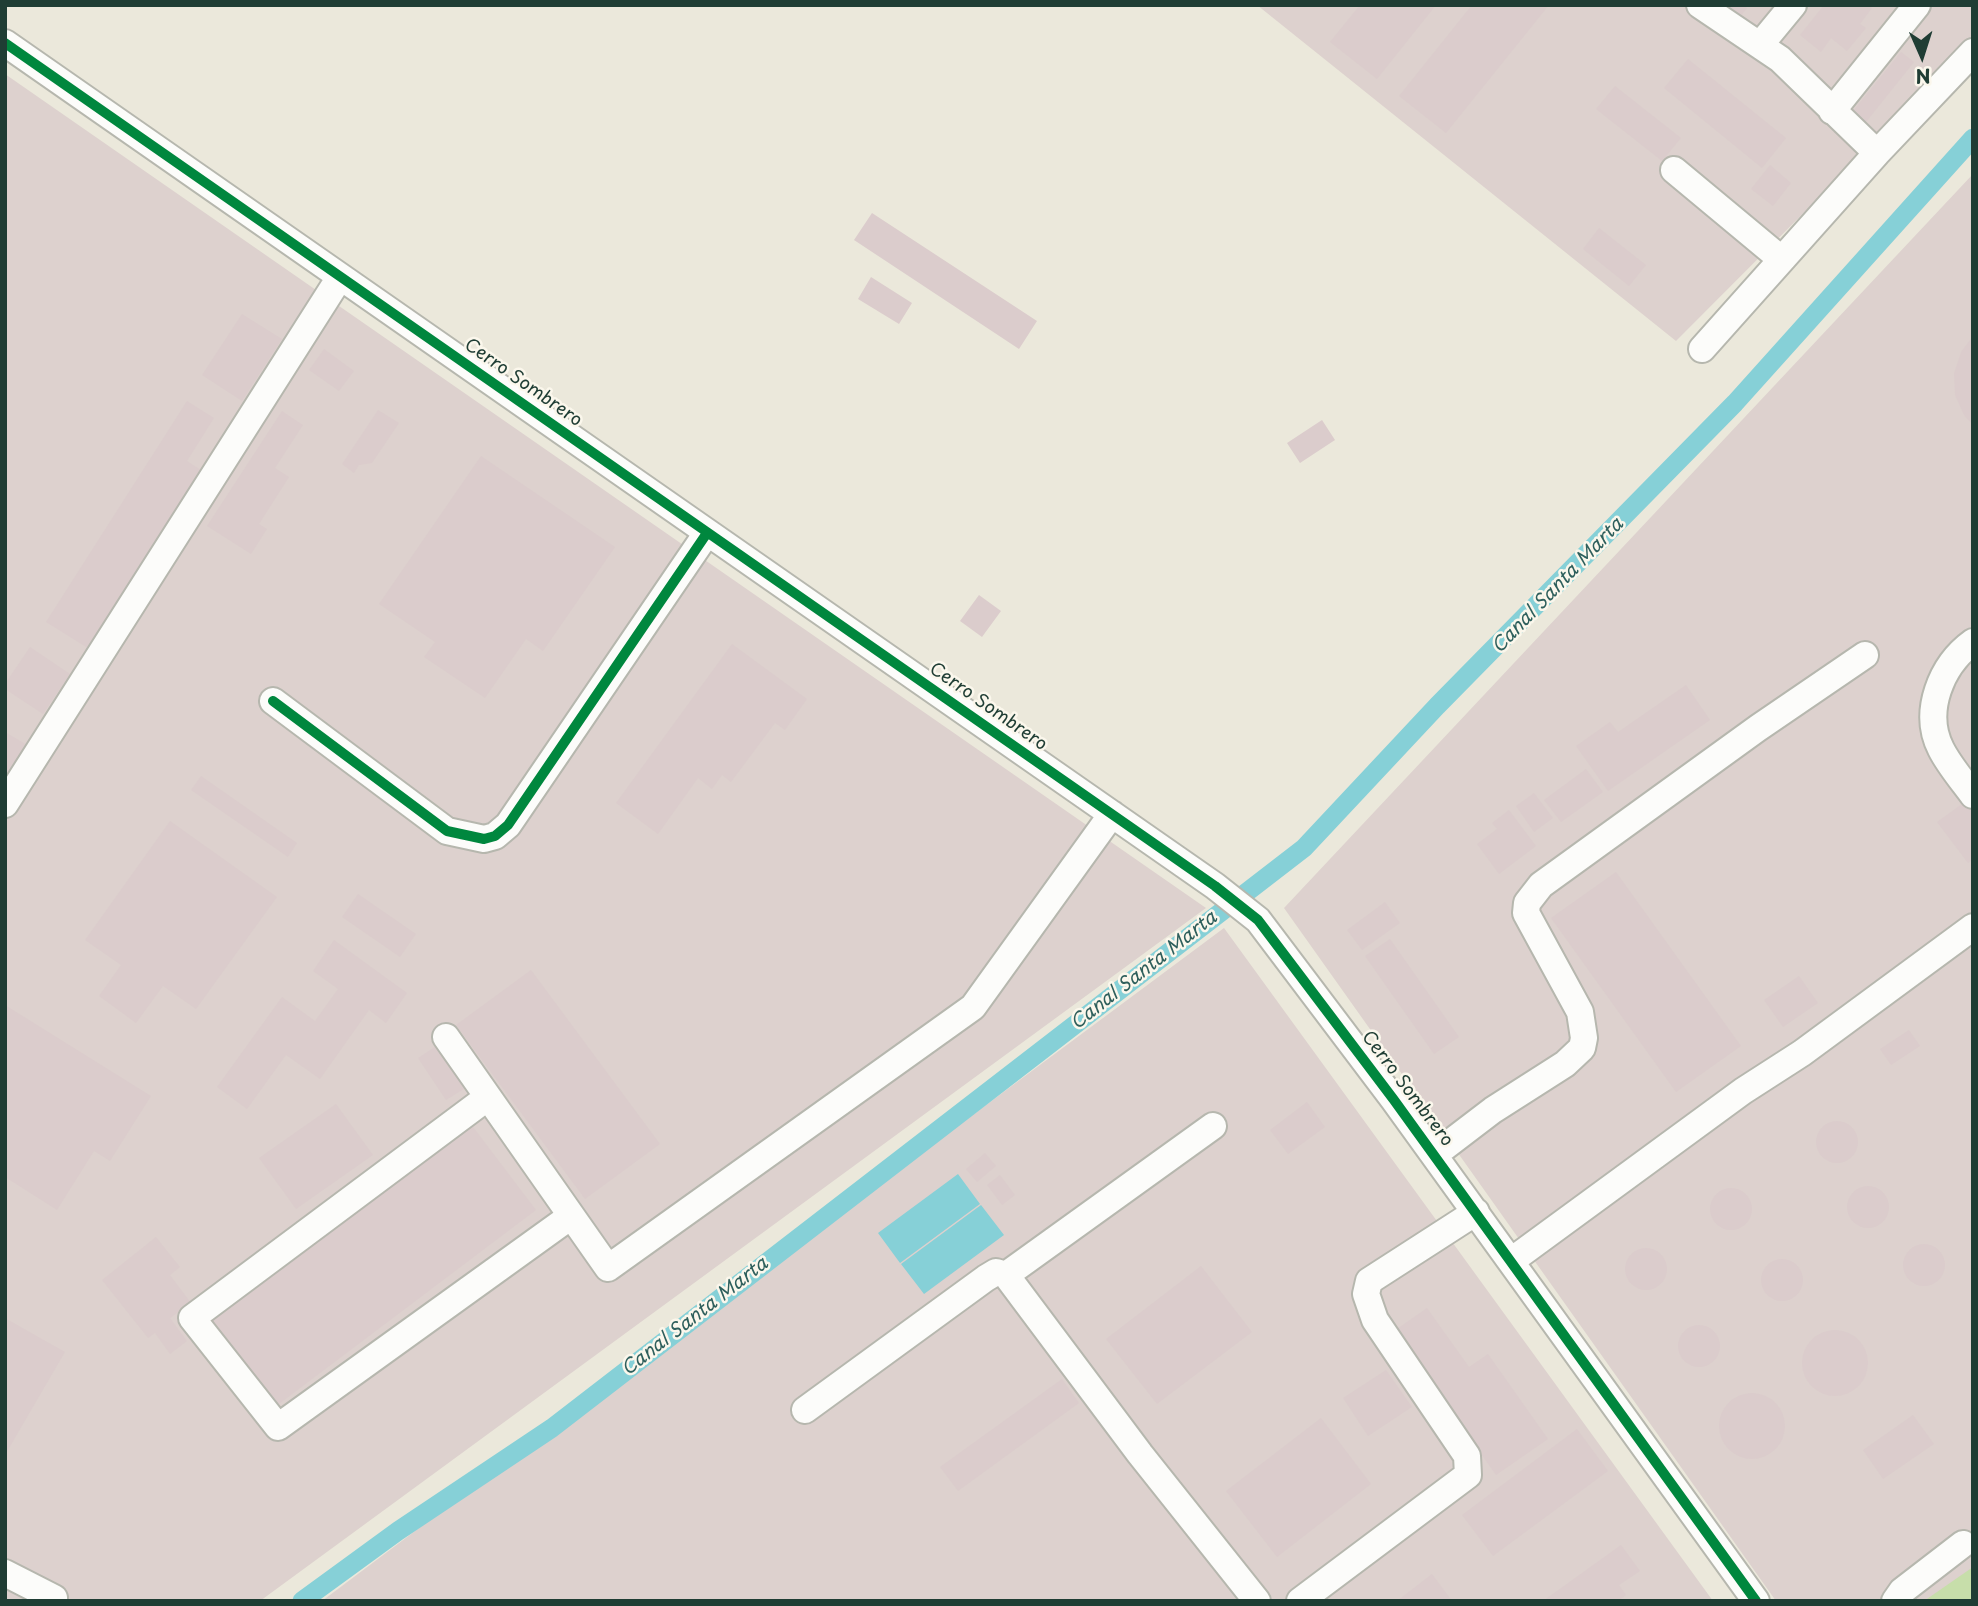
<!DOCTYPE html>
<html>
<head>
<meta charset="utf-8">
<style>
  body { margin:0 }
  #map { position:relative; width:1978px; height:1606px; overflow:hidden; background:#ebe8db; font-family:"Playpen Sans",sans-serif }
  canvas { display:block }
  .frame { position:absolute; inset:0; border:7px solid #1f3d34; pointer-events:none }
  .north { position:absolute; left:1887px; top:21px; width:70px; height:70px; -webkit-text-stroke:5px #fbf7ec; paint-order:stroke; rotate:177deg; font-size:19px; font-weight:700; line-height:28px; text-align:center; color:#1f3d34 }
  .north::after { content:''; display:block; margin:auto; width:24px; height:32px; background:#1f3d34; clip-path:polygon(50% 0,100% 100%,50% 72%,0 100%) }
</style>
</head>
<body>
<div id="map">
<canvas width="1978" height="1606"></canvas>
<div class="frame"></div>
<div class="north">N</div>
</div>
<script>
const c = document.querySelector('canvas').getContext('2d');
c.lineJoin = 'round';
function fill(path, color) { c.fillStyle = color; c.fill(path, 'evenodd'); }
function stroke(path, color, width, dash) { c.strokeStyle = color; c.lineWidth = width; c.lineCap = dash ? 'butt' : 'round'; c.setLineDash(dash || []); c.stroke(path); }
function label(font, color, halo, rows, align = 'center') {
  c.font = font + ' "Playpen Sans",sans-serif'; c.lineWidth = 5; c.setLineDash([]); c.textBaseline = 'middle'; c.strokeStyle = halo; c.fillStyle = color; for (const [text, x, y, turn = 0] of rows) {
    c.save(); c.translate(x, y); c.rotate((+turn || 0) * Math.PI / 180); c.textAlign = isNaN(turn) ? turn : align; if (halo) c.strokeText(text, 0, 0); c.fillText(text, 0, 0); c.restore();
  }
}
fill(new Path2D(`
  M1257 5H1973V43L1676 341Z
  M5 74 1206 908 260 1601H5Z
  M1973 174V1601H1776L1284 908Z
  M1224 928 1713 1601H322L552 1428Z`), '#ddd1ce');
fill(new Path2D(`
  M1973 1567V1601H1924Z`), '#c7deaa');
fill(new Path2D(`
  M958 1174 980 1204 900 1263 878 1233Z
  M981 1205 1004 1235 924 1294 901 1264Z`), '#86d0d7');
stroke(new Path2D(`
  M302 1601 398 1531 552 1428 1304 848 1437 706 1735 403 1973 138`), '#86d0d7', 19);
fill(new Path2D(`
  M1360 5H1436L1377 79 1330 42Z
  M1472 5H1549L1446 133 1399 96Z
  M1712 5H1743L1747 8 1735 23Z
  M1824 5H1868L1872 8 1860 24 1866 28 1847 51 1831 38 1821 52 1800 35Z
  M1901 52 1914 62 1862 127 1849 116Z
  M1688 59 1786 138 1762 168 1664 88Z
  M1615 86 1681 138 1662 161 1596 109Z
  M1770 165 1791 183 1773 206 1751 189Z
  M872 213 1037 321 1019 349 854 240Z
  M1599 228 1646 265 1629 286 1583 249Z
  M871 277 912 303 899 324 858 299Z
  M242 314 282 339 242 401 202 375Z
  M1973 336V425L1964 415 1955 395 1954 373 1961 352Z
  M324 349 354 371 339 391 309 370Z
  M187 401 214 418 187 461 204 472 91 650 46 622Z
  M378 410 399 423 372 463 359 465 354 473 342 464Z
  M282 411 303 425 275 468 289 477 259 524 267 529 251 554 207 526Z
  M1322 420 1335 440 1300 463 1287 443Z
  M481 456 615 547 543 651 526 639 485 698 424 657 435 642 379 604Z
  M979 595 1001 611 982 637 960 621Z
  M732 644 807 699 785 730 775 723 731 782 722 775 712 789 698 778 658 834 616 803Z
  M30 647 70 674 43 714 5 689V684Z
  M1686 685 1710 720 1608 791 1576 746 1610 722 1618 732Z
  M5 732 27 745 5 782Z
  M1586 769 1603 792 1561 822 1544 800Z
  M201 776 297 843 288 857 191 790Z
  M1534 793 1553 818 1534 832 1516 806Z
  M1973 796V859L1968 863 1937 822Z
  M1509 810 1536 846 1499 874 1477 844 1497 829 1492 823Z
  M170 821 277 897 196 1009 163 986 136 1023 99 996 121 965 85 940Z
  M1616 872 1741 1046 1676 1092 1551 918Z
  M358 894 416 934 400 957 342 917Z
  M1385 902 1400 923 1362 950 1347 930Z
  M1390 939 1459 1037 1434 1054 1365 956Z
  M334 940 407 993 386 1023 369 1010 320 1079 286 1055 247 1109 217 1087 282 997 315 1021 338 989 313 971Z
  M531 970 660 1144 585 1199 456 1025Z
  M1799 976 1818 1003 1783 1027 1764 1000Z
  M5 1005 151 1096 110 1161 94 1151 57 1210 5 1177Z
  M1909 1030 1920 1046 1891 1065 1880 1049Z
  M439 1044 467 1087 446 1100 418 1058Z
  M1307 1102 1325 1127 1288 1154 1270 1130Z
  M336 1104 373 1155 296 1209 259 1158Z
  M1816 1142a21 21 0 1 1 42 0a21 21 0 1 1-42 0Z
  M470 1123 536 1210 275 1407 209 1320Z
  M985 1153 996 1166 977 1182 966 1169Z
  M1000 1175 1015 1195 1002 1205 987 1185Z
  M1847 1207a21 21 0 1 1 42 0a21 21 0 1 1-42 0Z
  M1710 1209a21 21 0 1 1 42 0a21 21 0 1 1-42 0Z
  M156 1237 180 1267 170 1275 191 1303 170 1318 187 1341 170 1354 155 1333 148 1338 102 1280Z
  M1903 1265a21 21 0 1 1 42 0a21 21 0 1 1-42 0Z
  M1625 1269a21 21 0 1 1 42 0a21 21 0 1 1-42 0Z
  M1761 1280a21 21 0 1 1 42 0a21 21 0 1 1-42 0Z
  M1201 1266 1252 1332 1157 1404 1106 1339Z
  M1427 1308 1469 1367 1488 1354 1548 1439 1496 1475 1394 1331Z
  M5 1318 65 1352 5 1455Z
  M1678 1346a21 21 0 1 1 42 0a21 21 0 1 1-42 0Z
  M1802 1363a33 33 0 1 1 66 0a33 33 0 1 1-66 0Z
  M1386 1370 1412 1407 1368 1436 1343 1398Z
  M1062 1379 1079 1403 958 1491 940 1467Z
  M1719 1426a33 33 0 1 1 66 0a33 33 0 1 1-66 0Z
  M1913 1415 1934 1444 1883 1479 1863 1450Z
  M1321 1418 1371 1484 1277 1557 1226 1491Z
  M1577 1429 1608 1471 1493 1556 1462 1515Z
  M1621 1545 1640 1571 1619 1585 1626 1595 1618 1601H1543Z
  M1432 1574 1452 1601H1397Z`), '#dbcccc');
const minor = new Path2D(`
  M1700 5 1780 59 1877 153
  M5 43 1215 886 1258 920 1394 1100 1756 1601
  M1760 45 1793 5
  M1832 111 1917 5
  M1674 170 1781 259
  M1702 349 1877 153 1973 52
  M1973 642C1941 665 1922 712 1941 749 1949 765 1962 780 1973 795
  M273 701 447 831 484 839 495 836 508 825 707 533
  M5 804 340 277
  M446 1037 608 1268 973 1007 1112 814
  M488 1097 192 1318 278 1427 571 1216
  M1434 1155 1493 1110 1565 1064 1582 1048 1584 1038 1580 1012 1526 913 1527 903 1541 885 1758 728 1865 655
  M1511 1261 1743 1091 1802 1053 1973 927
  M1006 1275 1213 1126
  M805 1410 986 1278 996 1272 1006 1275 1140 1454 1257 1601
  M5 1573 54 1598
  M1300 1601 1468 1475 1467 1456 1375 1320 1366 1294 1369 1281 1476 1212
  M1895 1601 1902 1591 1963 1544`);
stroke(minor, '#b6b7ae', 30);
stroke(minor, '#fcfcfa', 26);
stroke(new Path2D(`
  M5 43 1215 886 1258 920 1394 1100 1756 1601
  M273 701 447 831 484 839 495 836 508 825 707 533`), '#00873e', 10);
label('18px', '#1f3d34', '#fbf7ec', [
  ["Cerro Sombrero",523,383,35],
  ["Cerro Sombrero",988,707,35],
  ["Cerro Sombrero",1407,1089,53]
]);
label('italic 19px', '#2e5f5c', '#fbf7ec', [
  ["Canal Santa Marta",1558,586,-46],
  ["Canal Santa Marta",1144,971,-38],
  ["Canal Santa Marta",695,1317,-38]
]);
</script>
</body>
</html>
